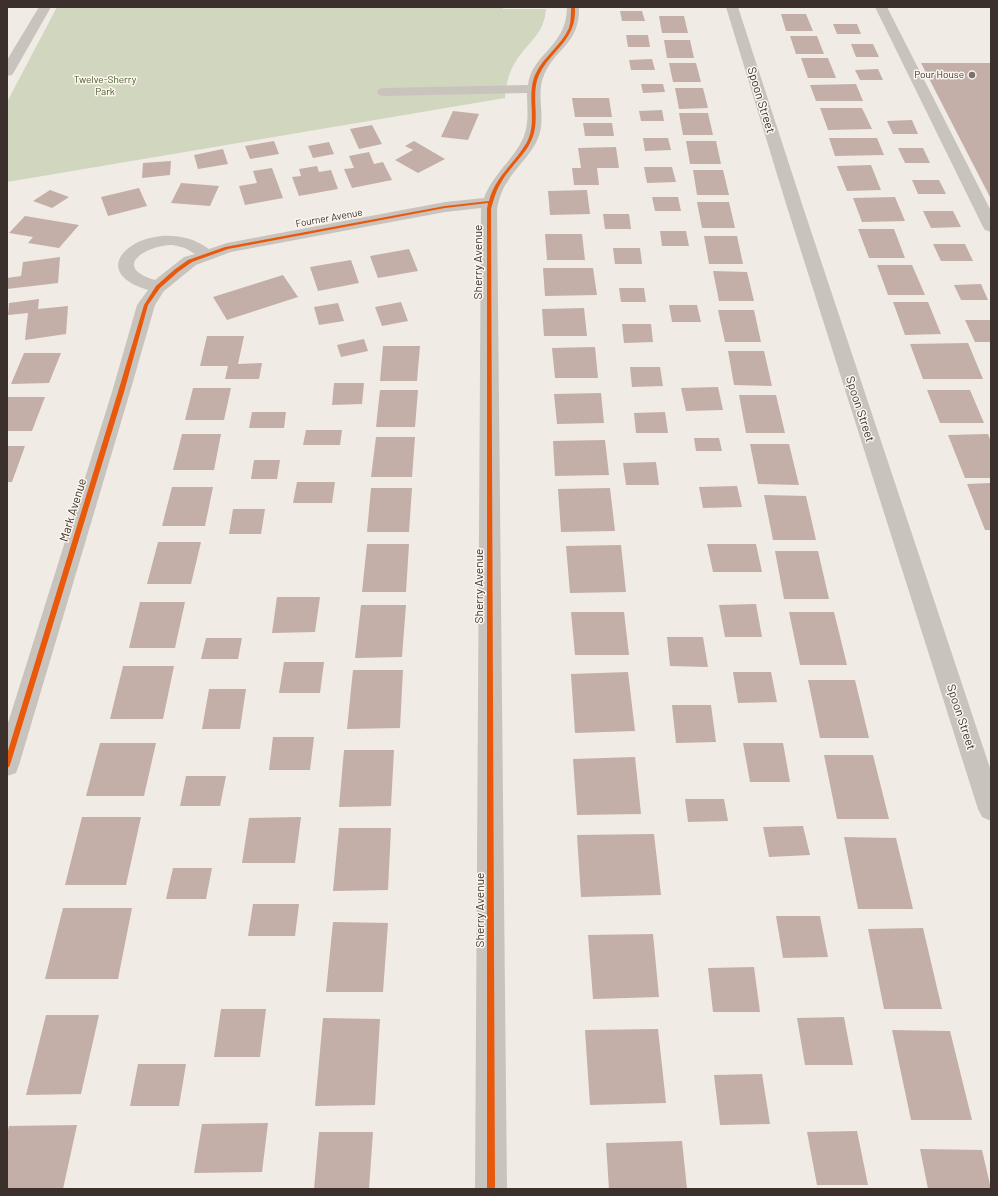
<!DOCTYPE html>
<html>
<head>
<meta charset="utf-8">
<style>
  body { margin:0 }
  #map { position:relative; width:998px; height:1196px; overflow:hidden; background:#f0ebe5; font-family:Barlow,sans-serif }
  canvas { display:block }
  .frame { position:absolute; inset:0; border:8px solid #3b302b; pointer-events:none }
</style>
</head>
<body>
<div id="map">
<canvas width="998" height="1196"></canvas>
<div class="frame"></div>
</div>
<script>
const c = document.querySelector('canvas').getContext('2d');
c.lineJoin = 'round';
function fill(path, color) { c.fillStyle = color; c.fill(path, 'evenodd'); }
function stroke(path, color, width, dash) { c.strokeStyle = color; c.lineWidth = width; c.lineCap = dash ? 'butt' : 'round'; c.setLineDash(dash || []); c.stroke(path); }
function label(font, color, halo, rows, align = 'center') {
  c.font = font + ' Barlow,sans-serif'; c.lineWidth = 3; c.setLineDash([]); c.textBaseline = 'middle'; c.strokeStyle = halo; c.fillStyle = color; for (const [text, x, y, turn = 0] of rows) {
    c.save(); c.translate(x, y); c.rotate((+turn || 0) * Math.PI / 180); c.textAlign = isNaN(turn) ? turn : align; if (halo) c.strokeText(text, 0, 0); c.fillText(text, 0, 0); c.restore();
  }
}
fill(new Path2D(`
  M57 7H503V9H546C544 32 533 38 520 55 510 68 506 82 505 98L7 182V102Z`), '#d1d6bf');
fill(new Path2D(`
  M620 11H642L645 21H622Z
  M781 14H806L813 31H786Z
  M659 16H684L688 33H662Z
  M833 24H857L861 34H837Z
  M626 35H648L650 47H628Z
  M790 36H817L824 54H796Z
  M664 40H690L694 58H667Z
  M851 44H873L879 57H856Z
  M801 58H828L836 78H808Z
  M652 59 655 70H631L629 60Z
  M669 63H696L701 82H673Z
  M921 63H991V199Z
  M878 69 883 80H860L855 70Z
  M641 84H663L665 92 643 93Z
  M856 84 863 101H816L810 85Z
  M675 88H703L708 108 679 109Z
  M572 98H609L612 117H575Z
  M820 108H862L872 129 828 130Z
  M662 110 664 121H641L639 111Z
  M453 111 479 114 468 140 441 137Z
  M679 113H708L713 135H683Z
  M912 120 918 134H893L887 121Z
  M583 123H612L614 136H585Z
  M372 125 382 144 359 149 350 129Z
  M643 138H668L671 150 645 151Z
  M829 138H877L884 155 835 156Z
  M274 141 279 154 250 159 245 146Z
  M414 141 445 159 418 173 395 160 413 150 405 146Z
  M686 141H716L721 164H690Z
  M329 142 334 154 313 158 308 146Z
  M616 147 619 168H597L599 185H574L572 168H581L578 148Z
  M898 148H923L930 163H905Z
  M223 149 228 164 198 169 194 155Z
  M369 152 374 164 383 162 392 180 352 188 344 169 354 168 349 156Z
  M171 161 170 175 142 178 143 163Z
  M871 165 881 190 847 191 837 166Z
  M317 166 319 172 331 170 338 189 299 196 292 177 301 176 299 169Z
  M644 167H672L676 182 647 183Z
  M272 168 283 198 245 205 239 186 257 183 253 171Z
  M693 170H723L729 195H697Z
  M912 180H939L946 194H918Z
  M181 183 219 186 210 206 171 203Z
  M139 188 147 206 108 216 101 197Z
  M50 190 69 197 52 208 33 201Z
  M587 190 590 214 550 215 548 191Z
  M652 197H678L681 211H655Z
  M895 197 905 221 862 222 853 198Z
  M697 202H729L735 228H702Z
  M923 211H953L961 227 931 228Z
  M603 214H629L631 229H605Z
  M25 216 79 225 59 248 28 243 33 237 9 233Z
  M858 229H894L905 258H869Z
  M660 231H686L689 246H662Z
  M545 234H582L585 260H547Z
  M704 236H737L743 264H709Z
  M933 244H965L973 261H941Z
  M613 248H640L642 264H615Z
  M409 249 418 271 378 278 370 256Z
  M60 257 58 283 7 289V278L21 276 23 262Z
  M351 260 359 283 318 291 310 267Z
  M877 265H912L925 295H888Z
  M543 268H593L597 295 545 296Z
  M713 271 747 272 754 301H719Z
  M283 275 298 297 227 320 213 297Z
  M981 284 988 300H961L954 285Z
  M619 288H644L646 302H621Z
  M39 299 38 309 68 306 66 334 25 340 28 313 8 315 9 303Z
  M401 302 408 321 382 326 375 307Z
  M893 302H928L941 334 905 335Z
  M338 303 344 321 319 325 314 307Z
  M669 305H697L701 322H672Z
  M584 308 587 336H544L542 309Z
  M718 310H754L761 342H725Z
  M965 320H991V342H975Z
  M622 324H651L653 342 624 343Z
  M207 336H244L238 364 262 363 259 379H225L228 366H200Z
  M364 339 368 351 341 357 337 345Z
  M968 343 983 379H923L910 344Z
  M383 346H420L417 381H380Z
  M595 347 598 378H555L552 348Z
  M728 351H764L772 386 734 385Z
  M24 353H61L49 383 11 384Z
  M630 367H660L663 386 632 387Z
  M334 383H364L362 404 332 405Z
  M718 387 723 410 686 411 681 388Z
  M193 388H231L224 420H185Z
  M380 390H418L415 427H376Z
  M927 390H970L984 423H940Z
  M601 393 604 423 557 424 554 394Z
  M739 395H776L785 433H746Z
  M7 397H45L32 431H7Z
  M252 412H286L284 428H249Z
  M665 412 668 433H636L634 413Z
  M306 430H342L340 445H303Z
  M182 434H221L214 470H173Z
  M988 434 991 442V478H965L948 435Z
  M376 437H415L412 477H371Z
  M694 438H719L722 451H696Z
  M605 440 609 475 555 476 553 441Z
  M750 444H789L799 485 758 484Z
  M7 446H25L12 482H7Z
  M254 460H280L277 479H251Z
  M656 462 659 485H626L623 463Z
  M297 482H335L332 503H293Z
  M991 483V530H985L967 484Z
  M737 486 742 507 703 508 699 487Z
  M172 487H213L205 526H162Z
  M371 488H412L409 532H367Z
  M610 488 615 531 561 532 558 489Z
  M764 495 806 496 816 540H773Z
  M233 509H265L261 534H229Z
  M158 542H201L191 584H147Z
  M367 544H409L406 592H362Z
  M707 544H756L762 572H713Z
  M621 545 626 592 570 593 566 546Z
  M775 551H818L829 599H784Z
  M277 597H320L315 632 272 633Z
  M140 602H185L175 648H129Z
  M756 604 762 637H725L719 605Z
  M361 605H406L402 657 355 658Z
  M571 612H624L629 655H575Z
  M789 612H834L847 665H800Z
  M667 637H703L708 667 670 666Z
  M206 638H242L238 659H201Z
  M284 662H324L320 693H279Z
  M123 666H174L163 719H110Z
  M353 670H403L400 728 347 729Z
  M628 672 635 731 575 733 571 674Z
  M733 672H771L777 702 738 703Z
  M808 680H855L869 738H820Z
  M209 689H246L240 729H202Z
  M672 705H711L716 742 676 743Z
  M273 737H314L310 770H269Z
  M100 743H156L144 796H86Z
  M743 743H783L790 782H750Z
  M344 750H394L391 806 339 807Z
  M824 755H873L889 819H837Z
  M635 757 641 814 577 815 573 759Z
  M186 776H226L220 806H180Z
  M685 799H724L728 821 688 822Z
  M82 817H141L126 885H65Z
  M301 817 295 863H242L249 818Z
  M803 826 810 855 769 857 763 827Z
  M339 828H391L388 890 333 891Z
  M654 834 661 895 581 897 577 835Z
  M844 837 896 838 913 909H858Z
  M173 868H212L206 899H166Z
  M253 904H299L295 936H248Z
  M63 908H132L118 979H45Z
  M776 916H820L828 957 783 958Z
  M333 922 388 923 383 992H326Z
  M923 928 942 1009H884L868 929Z
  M653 934 659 997 593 999 588 935Z
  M754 967 760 1012H713L708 968Z
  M221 1009H266L260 1057H214Z
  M46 1015H99L81 1094 26 1095Z
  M844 1017 853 1065H805L797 1018Z
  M323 1018 380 1019 375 1105 315 1106Z
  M658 1029 666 1103 590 1105 585 1030Z
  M892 1030 950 1031 972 1120H911Z
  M138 1064H186L179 1106H130Z
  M762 1074 770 1124 720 1125 714 1075Z
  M268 1123 262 1172 194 1173 202 1124Z
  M77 1125 63 1189H7V1134L9 1126Z
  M857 1131 868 1185H817L807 1132Z
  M319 1132H373L369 1189H314Z
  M682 1141 687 1189H609L606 1143Z
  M920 1149 982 1150 991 1189H928Z`), '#c3afa7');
fill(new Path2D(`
  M39 7H51L14 72 12 75 7 76V60Z
  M567 7H579C580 44 556 47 544 75 536 93 545 114 540 132 535 152 518 164 508 181 502 189 499 199 497 209L507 1189H475L481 208 445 212 231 252 196 265 164 291 155 305 130 392 19 765 16 773 7 776V726L112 392 137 305 148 290C74 268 155 210 209 249L227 243 445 202 484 198C493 173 518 156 525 133 529 120 527 106 527 93L384 96 379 95 377 92 379 89 384 88 528 85C532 53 567 47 567 7ZM173 245 185 248 195 254 184 257 155 280C111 267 146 245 173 245Z
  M726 7H738L803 207 991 771V821L982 817 978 809 787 207Z
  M875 7H887L991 211V232L985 230 983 227Z`), '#c9c3be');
fill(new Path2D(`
  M571 7H575C575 14 575 21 572 28 565 46 547 57 539 75 531 93 539 114 534 133 529 152 512 164 502 181 496 190 494 199 491 209L495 1189H487V209L488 203 445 208 228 249 192 262 178 272 160 288 148 305 124 392 10 765 9 767 7 768V754L118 392 144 305 156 286 174 270 188 260 225 247 445 206 489 201C495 177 515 163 527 142 538 121 526 96 535 75 543 57 561 46 569 28 571 21 571 14 571 7Z`), '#e8590c');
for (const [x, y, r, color] of [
  [972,75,4,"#7a716c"]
]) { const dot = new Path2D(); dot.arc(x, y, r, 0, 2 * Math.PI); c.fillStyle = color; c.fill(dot); stroke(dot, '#fbf5ee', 1.5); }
label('10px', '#3b302b', '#fbf5ee', [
  ["Pour House",964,75]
], 'right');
label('10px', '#4a5a2e', '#fbf5ee', [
  ["Twelve-Sherry",105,80],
  ["Park",105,92]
]);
label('10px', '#3b302b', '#fbf5ee', [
  ["Fourner Avenue",329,218,-10]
]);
label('12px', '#3b302b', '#fbf5ee', [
  ["Spoon Street",761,100,73],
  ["Sherry Avenue",478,262,-90],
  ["Spoon Street",860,409,72],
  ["Mark Avenue",73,510,-73],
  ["Sherry Avenue",479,586,-90],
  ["Spoon Street",961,717,72],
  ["Sherry Avenue",480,910,-90]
]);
</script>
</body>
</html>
